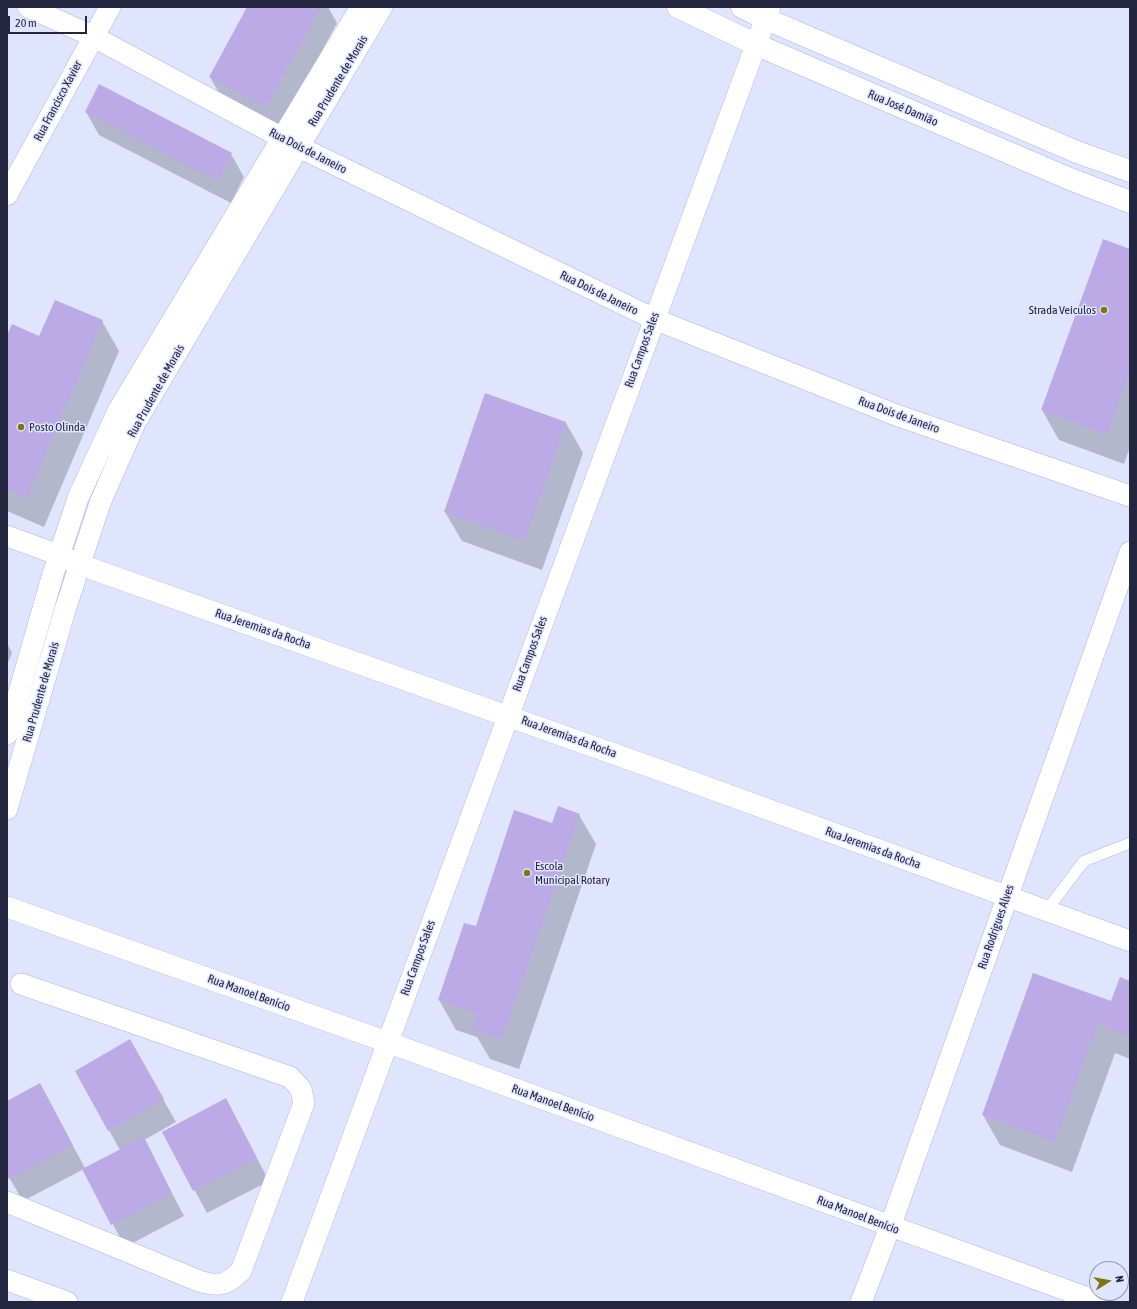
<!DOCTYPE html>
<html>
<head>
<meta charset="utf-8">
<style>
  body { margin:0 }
  #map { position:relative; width:1137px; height:1309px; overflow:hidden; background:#e0e5fe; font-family:"Asap Condensed",sans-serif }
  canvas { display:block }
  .frame { position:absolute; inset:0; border:8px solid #23263e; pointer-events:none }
  .north { position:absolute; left:1089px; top:1261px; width:40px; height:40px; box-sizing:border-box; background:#e0e5fe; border:1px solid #9499b1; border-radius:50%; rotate:79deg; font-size:11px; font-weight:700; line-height:16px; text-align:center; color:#23263e }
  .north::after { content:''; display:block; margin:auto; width:14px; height:18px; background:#847213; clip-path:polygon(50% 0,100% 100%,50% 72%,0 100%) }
  .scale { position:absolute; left:8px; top:16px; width:79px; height:18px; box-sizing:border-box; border:2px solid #23263e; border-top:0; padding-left:5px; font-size:12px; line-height:14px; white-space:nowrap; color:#23263e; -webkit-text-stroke:3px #e0e5fe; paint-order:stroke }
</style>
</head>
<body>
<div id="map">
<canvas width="1137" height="1309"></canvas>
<div class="frame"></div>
<div class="north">N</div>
<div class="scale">20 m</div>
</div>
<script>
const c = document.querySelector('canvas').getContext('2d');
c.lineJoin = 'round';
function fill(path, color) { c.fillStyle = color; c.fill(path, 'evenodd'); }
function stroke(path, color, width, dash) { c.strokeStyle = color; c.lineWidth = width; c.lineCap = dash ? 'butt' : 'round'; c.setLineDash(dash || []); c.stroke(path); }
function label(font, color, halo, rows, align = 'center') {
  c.font = font + ' "Asap Condensed",sans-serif'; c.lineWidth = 3; c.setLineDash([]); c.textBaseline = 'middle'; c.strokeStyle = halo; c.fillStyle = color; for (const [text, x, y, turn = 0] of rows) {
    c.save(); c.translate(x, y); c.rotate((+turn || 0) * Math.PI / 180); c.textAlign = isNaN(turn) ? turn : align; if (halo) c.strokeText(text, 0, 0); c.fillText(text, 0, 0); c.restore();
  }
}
fill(new Path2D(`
  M248 7H328L337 23 280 130 223 100 210 77Z
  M86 112 231 154 244 177 231 203 99 135Z
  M1130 250V447L1124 464 1059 440 1042 410Z
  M102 321 119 351 44 527 7 511V338L40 337Z
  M486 395 566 423 583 453 542 570 462 541 445 512Z
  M7 643 12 653 7 665Z
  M579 815 596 844 519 1069 490 1059 477 1037 456 1030 439 1000 476 927 553 824Z
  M1130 982V1059L1115 1053 1072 1172 1000 1145 983 1115 1112 1002Z
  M130 1041 176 1122 144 1140 184 1216 125 1247 84 1169 23 1201 7 1174V1102L40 1085 85 1168 120 1150 76 1071Z
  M238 1122 269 1181 207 1213 163 1132Z`), '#0003');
fill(new Path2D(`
  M247 7H321L266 108 209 77Z
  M99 84 232 153 218 181 85 112Z
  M1103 239 1130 249V371L1107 435 1041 410Z
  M55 300 103 320 27 498 7 489V335L12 324 39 336Z
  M485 393 566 422 525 541 444 512Z
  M558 806 580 814 502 1040 472 1029 477 1014 438 1000 464 923 476 926 514 810 552 823Z
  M1033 973 1111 1001 1120 977 1130 981V1036L1098 1024 1055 1142 982 1115Z
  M130 1039 164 1099 108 1131 75 1071Z
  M40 1083 73 1145 9 1179 7 1176V1101Z
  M226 1098 257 1158 193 1191 162 1132Z
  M144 1137 172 1193 111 1225 82 1169Z`), '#bbaae6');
const lane = new Path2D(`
  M1047 910 1084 861 1130 843`);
const street = new Path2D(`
  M28 7 92 36 299 147 654 319 896 415 1130 496
  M7 195 110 7
  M7 536 59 555 81 565 665 772 1130 941
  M7 734 53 574 78 498 118 411 361 7
  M7 809 65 610 100 503 135 423 382 7
  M7 907 387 1042 1099 1302
  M7 1202 199 1281C219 1287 225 1286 241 1271L304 1103 301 1089 290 1077 21 984
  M7 1280 67 1302
  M292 1302 770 7
  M861 1302 890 1227 1130 552`);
const secondary = new Path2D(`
  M678 7 757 45 1070 179 1130 202
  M742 7 766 19 1077 152 1130 171`);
stroke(lane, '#abb4f1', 12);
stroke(street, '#abb4f1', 22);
stroke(secondary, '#abb4f1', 23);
stroke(lane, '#fff', 11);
stroke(street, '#fff', 21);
stroke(secondary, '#fff', 22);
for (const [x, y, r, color] of [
  [1104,310,4,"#847213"],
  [21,427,4,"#847213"],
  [527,873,4,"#847213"]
]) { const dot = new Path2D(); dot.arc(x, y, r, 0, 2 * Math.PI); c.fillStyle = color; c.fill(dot); stroke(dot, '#e0e5fe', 1.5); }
label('12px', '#23263e', '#e0e5fe', [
  ["Rua Prudente de Morais",338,81,-59],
  ["Rua Francisco Xavier",58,101,-62],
  ["Rua José Damião",903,108,23],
  ["Rua Dois de Janeiro",308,151,27],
  ["Rua Dois de Janeiro",599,293,26],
  ["Rua Campos Sales",642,350,-70],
  ["Rua Prudente de Morais",156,391,-61],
  ["Rua Dois de Janeiro",899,415,20],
  ["Rua Jeremias da Rocha",263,629,19],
  ["Rua Campos Sales",530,654,-70],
  ["Rua Prudente de Morais",41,692,-74],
  ["Rua Jeremias da Rocha",569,737,20],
  ["Rua Jeremias da Rocha",873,848,20],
  ["Rua Rodrigues Alves",996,927,-71],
  ["Rua Campos Sales",418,958,-70],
  ["Rua Manoel Benício",249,993,20],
  ["Rua Manoel Benício",553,1103,20],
  ["Rua Manoel Benício",858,1215,21]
]);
label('12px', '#23263e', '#e0e5fe', [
  ["Strada Veículos",1096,310,"right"],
  ["Posto Olinda",29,427],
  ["Escola",535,866],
  ["Municipal Rotary",535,880]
], 'left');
</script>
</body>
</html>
